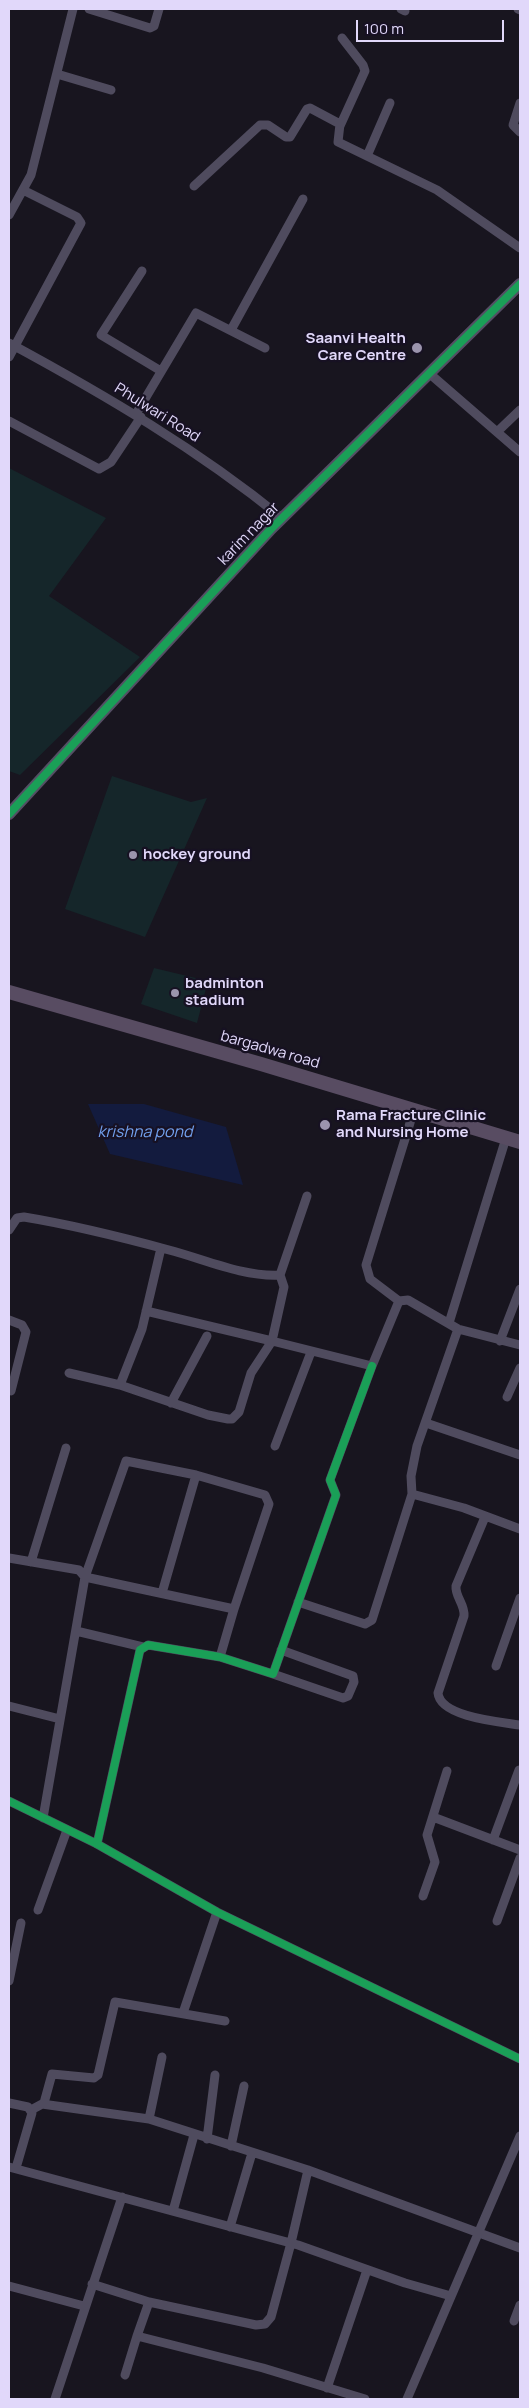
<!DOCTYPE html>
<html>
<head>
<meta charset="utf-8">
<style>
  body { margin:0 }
  #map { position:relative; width:529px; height:2408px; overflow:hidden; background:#18151f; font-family:Manrope,sans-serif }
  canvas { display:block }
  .frame { position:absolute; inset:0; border:10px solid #e1d8fa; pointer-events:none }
  .scale { position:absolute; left:356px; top:20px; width:148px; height:22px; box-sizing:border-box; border:2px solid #e1d8fa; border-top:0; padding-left:6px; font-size:15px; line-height:18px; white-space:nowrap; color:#e1d8fa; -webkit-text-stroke:4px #171123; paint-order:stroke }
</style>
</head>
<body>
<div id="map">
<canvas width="529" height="2408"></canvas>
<div class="frame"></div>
<div class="scale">100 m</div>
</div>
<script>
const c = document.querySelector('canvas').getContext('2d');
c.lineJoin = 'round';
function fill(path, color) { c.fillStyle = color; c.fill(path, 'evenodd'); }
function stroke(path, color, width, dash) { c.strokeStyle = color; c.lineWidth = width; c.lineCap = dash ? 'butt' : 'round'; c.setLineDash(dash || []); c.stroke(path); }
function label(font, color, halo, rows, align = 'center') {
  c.font = font + ' Manrope,sans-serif'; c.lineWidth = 4.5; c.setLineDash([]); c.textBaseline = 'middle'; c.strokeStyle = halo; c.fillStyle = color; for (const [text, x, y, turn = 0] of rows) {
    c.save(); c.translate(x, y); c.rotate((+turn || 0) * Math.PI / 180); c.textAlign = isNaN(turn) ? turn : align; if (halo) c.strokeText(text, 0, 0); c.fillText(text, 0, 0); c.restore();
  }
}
fill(new Path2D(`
  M9 468 106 518 49 596 140 657 20 775 9 771Z
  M112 776 191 802 207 798 145 937 65 909Z
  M154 968 208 981 197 1023 141 1004Z`), '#15262a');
fill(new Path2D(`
  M88 1104H144L226 1127 243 1185 110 1154Z`), '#131b3e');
stroke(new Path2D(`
  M89 9 150 28 154 26 159 9
  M401 9 405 11
  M518 9 520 10
  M57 74 111 90
  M520 103 513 125 520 132
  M340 126 365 71 363 65 342 38
  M367 156 390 103
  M194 186 260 125H268L286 137H290L307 109 310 108 340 124 338 142 437 190 520 248
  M9 215 31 175 73 9
  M142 271 101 335 161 371
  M231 330 303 199
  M9 343C105 395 197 449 282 518
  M9 357 81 223 77 217 23 190
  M430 374 520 452
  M136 414 196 313 265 348
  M9 421 99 469 111 462 141 417
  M497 432 520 410
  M9 1230 17 1218 24 1217C73 1225 121 1237 169 1250 204 1259 243 1277 280 1275L307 1196
  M280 1275 284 1287 272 1341 372 1366 399 1301 408 1300 458 1329 520 1345
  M399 1301 370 1279 366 1265 414 1110
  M9 1320 22 1325 26 1332 11 1391
  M449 1323 506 1138
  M500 1341 520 1289
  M69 1373 120 1385 208 1415 228 1419H232L239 1412 251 1373 272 1341 146 1311
  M120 1385 142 1329 161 1248
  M507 1397 520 1368
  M171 1403 207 1336
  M426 1423 520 1455
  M275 1446 311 1352
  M126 1461 196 1475 265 1495 269 1504 234 1609 85 1577Z
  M412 1494 464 1508 520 1529
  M485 1517 456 1586C455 1597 465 1604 464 1616L438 1693C440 1717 500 1722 520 1725
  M9 1558 79 1570 85 1577 43 1818
  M31 1562 66 1448
  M162 1593 196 1475
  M298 1602 365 1624 372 1620 412 1494 411 1476 417 1446 458 1329
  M76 1631 143 1647
  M220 1657 234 1609
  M496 1666 520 1598
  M273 1674 343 1698 348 1696 354 1682 353 1676 281 1650
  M9 1706 60 1719
  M9 1801 97 1844 217 1912 520 2059
  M433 1817 520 1850
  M493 1840 519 1770
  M97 1844 140 1650 148 1645 220 1657 273 1674 336 1495 330 1480 372 1366
  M423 1896 435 1862 427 1835 447 1771
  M38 1910 67 1830
  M497 1921 520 1858
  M9 1981 21 1923
  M183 2013 217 1912
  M9 2103 28 2107 32 2113 16 2168
  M42 2104 149 2119 308 2170 520 2248
  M31 2110 44 2103 52 2074 94 2078 98 2075 115 2002 225 2021
  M149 2119 162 2057
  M207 2139 215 2075
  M231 2146 244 2086
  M9 2167 298 2245 405 2283 451 2296
  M173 2211 194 2135
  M230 2227 252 2153
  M92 2284 149 2302
  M9 2286 84 2306
  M514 2321 520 2305
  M137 2336 149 2302 256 2325 265 2324 271 2317 291 2243 308 2170
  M125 2375 137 2336 263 2368 365 2399
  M327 2388 367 2270
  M55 2399 122 2197
  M407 2399 520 2136`), '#4f4b5e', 9);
stroke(new Path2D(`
  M9 814 271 529 520 284`), '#544f64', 12);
stroke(new Path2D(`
  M9 992 261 1064 520 1142`), '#584c62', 14);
stroke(new Path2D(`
  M9 814 271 529 520 284
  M9 1801 97 1844 217 1912 520 2059
  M97 1844 140 1650 148 1645 220 1657 273 1674 336 1495 330 1480 372 1366`), '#1a9f57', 8);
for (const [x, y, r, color] of [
  [417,348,6,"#9b94ad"],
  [133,855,5,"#9b94ad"],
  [175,993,5,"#9b94ad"],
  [325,1125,6,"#9b94ad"]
]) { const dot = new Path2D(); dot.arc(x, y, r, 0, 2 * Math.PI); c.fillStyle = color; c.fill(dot); stroke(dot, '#171123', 2); }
label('bold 15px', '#e1d8fa', '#171123', [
  ["Saanvi Health",406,339,"right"],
  ["Care Centre",406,356,"right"],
  ["hockey ground",143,855],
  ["badminton",185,984],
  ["stadium",185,1001],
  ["Rama Fracture Clinic",336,1116],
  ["and Nursing Home",336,1133]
], 'left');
label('15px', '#e1d8fa', '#171123', [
  ["Phulwari Road",157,413,32],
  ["karim nagar",249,534,-46],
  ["bargadwa road",270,1050,16]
]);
label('italic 16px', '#72a0ee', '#171123', [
  ["krishna pond",145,1133]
]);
</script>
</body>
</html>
